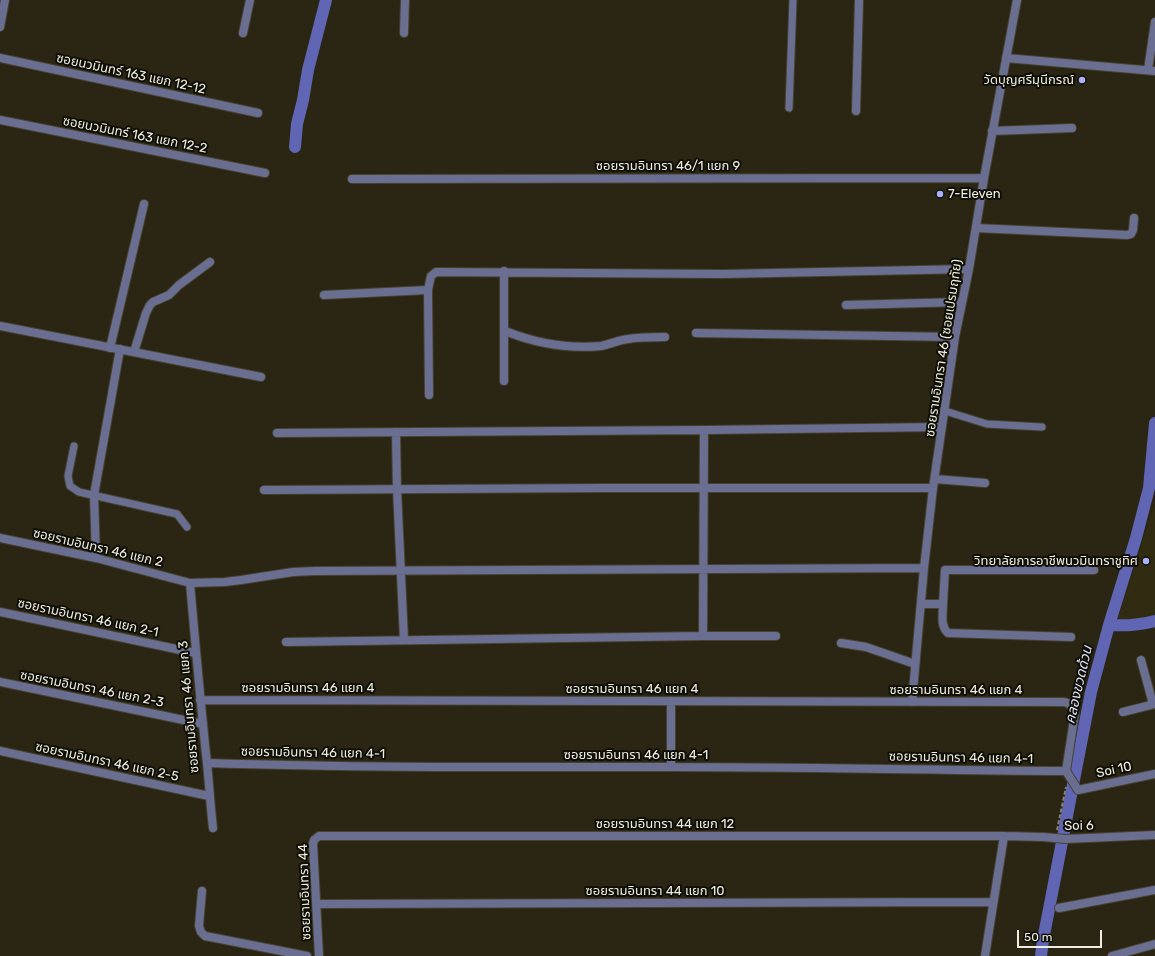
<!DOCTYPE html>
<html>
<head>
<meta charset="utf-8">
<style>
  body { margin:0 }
  #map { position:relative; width:1155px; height:956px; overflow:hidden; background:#2a2613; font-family:Rubik,sans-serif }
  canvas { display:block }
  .scale { position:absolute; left:1017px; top:930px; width:85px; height:18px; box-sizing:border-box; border:2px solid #efede1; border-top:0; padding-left:5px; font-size:12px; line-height:14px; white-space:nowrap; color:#efede1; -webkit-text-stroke:3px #100f07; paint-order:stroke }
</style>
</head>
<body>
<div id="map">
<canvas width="1155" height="956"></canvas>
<div class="scale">50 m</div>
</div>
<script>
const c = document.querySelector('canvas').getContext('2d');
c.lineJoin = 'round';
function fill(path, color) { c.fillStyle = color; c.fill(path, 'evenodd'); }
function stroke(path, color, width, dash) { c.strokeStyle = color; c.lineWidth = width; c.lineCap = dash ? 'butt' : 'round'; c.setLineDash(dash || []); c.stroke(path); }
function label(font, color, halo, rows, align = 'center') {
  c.font = font + ' Rubik,"Noto Sans Thai",sans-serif'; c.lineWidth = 4; c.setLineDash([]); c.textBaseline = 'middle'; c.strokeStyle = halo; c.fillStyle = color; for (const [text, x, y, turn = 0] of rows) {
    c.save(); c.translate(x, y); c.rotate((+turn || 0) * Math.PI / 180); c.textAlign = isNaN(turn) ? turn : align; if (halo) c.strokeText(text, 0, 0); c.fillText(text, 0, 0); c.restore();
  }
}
fill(new Path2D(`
  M1155 504V617L1147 619 1117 621Z`), '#312b11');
stroke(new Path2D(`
  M295 147 297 124 303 100 308 70 326 0
  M1109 625C1125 626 1140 625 1155 621
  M1041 956 1043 940 1091 692 1109 625 1136 538 1149 488 1155 423`), '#6066b4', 12);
const service = new Path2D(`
  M789 108 793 0
  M945 411 987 424 1042 427
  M74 446 68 476 70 486 79 492 177 514 187 527`);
const minor = new Path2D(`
  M0 27 5 0
  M243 33 250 0
  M404 33 405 0
  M0 58 258 113
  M1006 58 1155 71
  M1148 70 1155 22
  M856 111 859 0
  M0 120 265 173
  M992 131 1072 128
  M352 179 984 178
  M976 228 1127 235 1131 234 1133 230 1134 218
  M504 271V381
  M324 295 428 290
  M846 305 962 302
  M0 326 261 377
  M505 331C535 343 569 349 601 346 611 344 619 340 628 339 640 337 653 337 665 337
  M696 333 955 337
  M110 348 144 204
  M134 352 146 313 150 305 153 302 169 295 179 285 210 262
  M429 395 428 290 431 276 436 272 723 274 969 269
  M396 432 397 489 404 640
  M277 433 704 430 942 427
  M935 479 985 483
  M264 490 604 488H933
  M0 538 96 558 190 583 225 582 241 580 293 572 315 571 924 568
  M96 558 94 495 120 349
  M190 583C195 640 200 697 206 754 209 779 210 803 213 828
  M921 604H943C943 614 940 626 948 633L1071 637
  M943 604 945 570H1094
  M0 612 195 653
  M703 636 704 430
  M286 642 703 636H776
  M841 643 866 647 915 664
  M1141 660 1153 704
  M0 682 203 724
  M200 700 1064 702C1070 703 1073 707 1075 713L1066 771 1078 790 1155 774
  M912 702 924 568 933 488 955 337 969 269 984 178 1017 0
  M1123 712 1155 704
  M0 751 209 796
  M207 763C361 768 515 767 669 767 801 767 934 770 1066 771
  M671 767V701
  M202 891 199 926 201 932 205 936 307 956
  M317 904 993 902
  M1059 908 1155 890
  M319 956 313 844 314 840 319 836H1004L1043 837 1066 839 1155 835
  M985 956 1004 836
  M1112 956 1155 944`);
stroke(service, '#464230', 9);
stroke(minor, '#464230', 10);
stroke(new Path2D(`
  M1057 830 1066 787`), '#858272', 2, [4, 2]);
stroke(service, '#6a6f91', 7);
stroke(minor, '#6a6f91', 8);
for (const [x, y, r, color] of [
  [1082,80,4,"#a7b1fc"],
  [940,194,4,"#a7b1fc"],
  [1146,561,4,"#a7b1fc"]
]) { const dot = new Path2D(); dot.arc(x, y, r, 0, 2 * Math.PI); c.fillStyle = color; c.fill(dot); stroke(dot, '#100f07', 1.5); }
label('13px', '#efede1', '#100f07', [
  ["ซอยนวมินทร์ 163 แยก 12-12",131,74,12],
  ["ซอยนวมินทร์ 163 แยก 12-2",135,135,11],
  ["ซอยรามอินทรา 46/1 แยก 9",668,166],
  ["ซอยรามอินทรา 46 (ซอยเปรมฤทัย)",944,348,-81],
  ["ซอยรามอินทรา 46 แยก 2",98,548,13],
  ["ซอยรามอินทรา 46 แยก 2-1",88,618,12],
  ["ซอยรามอินทรา 46 แยก 4",308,688],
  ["ซอยรามอินทรา 46 แยก 2-3",92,689,11],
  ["ซอยรามอินทรา 46 แยก 4",632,689],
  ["ซอยรามอินทรา 46 แยก 4",956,690],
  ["ซอยรามอินทรา 46 แยก 3",189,707,-95],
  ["ซอยรามอินทรา 46 แยก 4-1",313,753,1],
  ["ซอยรามอินทรา 46 แยก 4-1",636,755],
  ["ซอยรามอินทรา 46 แยก 4-1",961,758,1],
  ["ซอยรามอินทรา 46 แยก 2-5",107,762,12],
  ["Soi 10",1114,770,-12],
  ["ซอยรามอินทรา 44 แยก 12",665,824],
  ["Soi 6",1079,826,-1],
  ["ซอยรามอินทรา 44 แยก 10",655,891],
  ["ซอยรามอินทรา 44",305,892,-92]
]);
label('13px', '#efede1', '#100f07', [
  ["วัดบุญศรีมุนีกรณ์",1074,80],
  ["7-Eleven",948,194,"left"],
  ["วิทยาลัยการอาชีพนวมินทราชูทิศ",1138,561]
], 'right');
label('italic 14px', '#dee2f8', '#100f07', [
  ["คลองขวดด้วน",1079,685,-77]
]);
</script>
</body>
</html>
